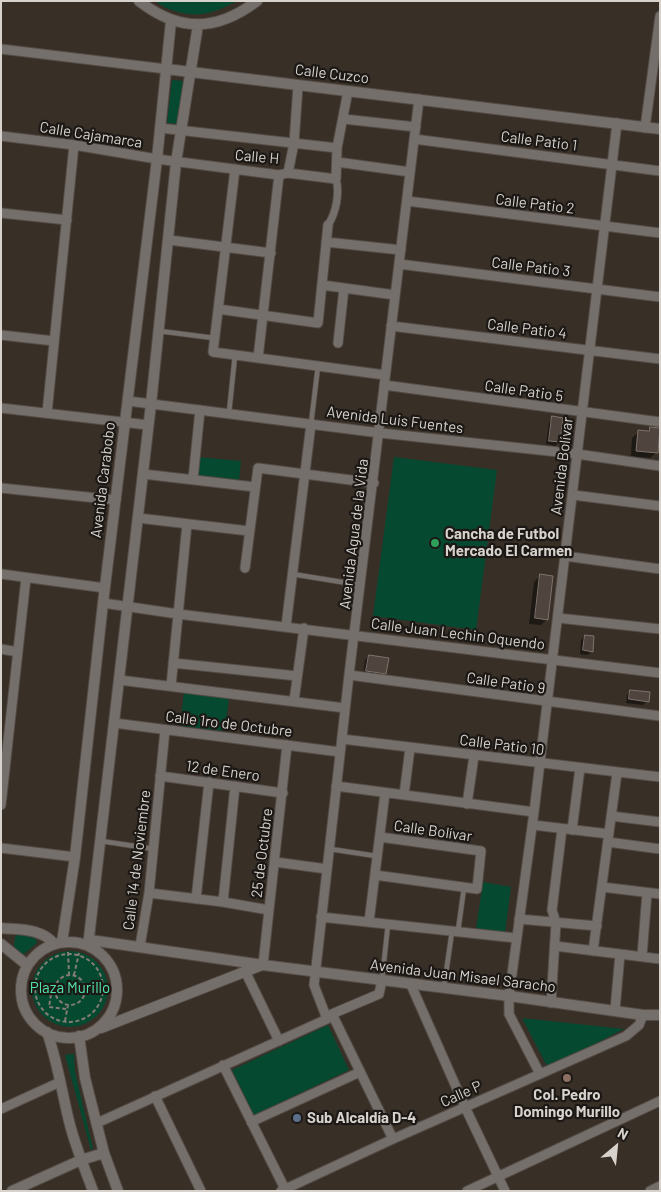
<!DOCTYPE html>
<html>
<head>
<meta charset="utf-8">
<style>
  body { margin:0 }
  #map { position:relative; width:661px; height:1192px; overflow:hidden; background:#382f27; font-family:Barlow,sans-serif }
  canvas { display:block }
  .frame { position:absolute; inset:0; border:2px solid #d7d2cc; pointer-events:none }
  .north { position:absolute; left:591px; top:1122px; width:50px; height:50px; -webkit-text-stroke:4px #1c1815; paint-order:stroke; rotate:28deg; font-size:14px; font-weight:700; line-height:20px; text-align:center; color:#d7d2cc }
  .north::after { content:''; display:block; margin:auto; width:18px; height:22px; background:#d7d2cc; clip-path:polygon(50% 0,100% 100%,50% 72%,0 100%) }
</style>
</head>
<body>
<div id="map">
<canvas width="661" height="1192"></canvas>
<div class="frame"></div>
<div class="north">N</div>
</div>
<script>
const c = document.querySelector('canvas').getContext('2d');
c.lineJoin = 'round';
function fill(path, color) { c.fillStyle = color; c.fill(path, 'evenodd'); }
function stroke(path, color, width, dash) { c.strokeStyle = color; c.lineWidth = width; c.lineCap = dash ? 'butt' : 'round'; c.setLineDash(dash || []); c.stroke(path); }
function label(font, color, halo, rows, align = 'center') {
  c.font = font + ' Barlow,sans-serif'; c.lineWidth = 4.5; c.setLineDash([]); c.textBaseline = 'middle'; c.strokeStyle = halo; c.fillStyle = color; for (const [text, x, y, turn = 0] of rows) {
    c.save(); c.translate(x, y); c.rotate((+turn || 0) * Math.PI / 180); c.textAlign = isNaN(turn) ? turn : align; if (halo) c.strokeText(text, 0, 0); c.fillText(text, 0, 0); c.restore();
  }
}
fill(new Path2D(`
  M155 1H238C228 5 218 11 208 13 191 17 169 12 155 1Z
  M172 80 183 81 178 124 167 123Z
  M198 457 241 461 239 480 196 475Z
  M394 457 497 470 476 630 373 616Z
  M184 692 229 697 225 731 180 726Z
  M483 882 511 887 505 933 476 929Z
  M18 934 35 938 37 943 24 954 18 952 14 946 15 937Z
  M32 989a38 38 0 1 1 76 0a38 38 0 1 1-76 0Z
  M522 1018 624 1029 548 1068Z
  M328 1025 349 1070 254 1115 232 1070Z
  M74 1054 75 1072 93 1149 91 1150 65 1055Z`), '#064931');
fill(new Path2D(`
  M553 418 559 442 555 446 546 444 549 422Z
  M650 428 657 452 650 458 631 456 632 438 639 432H646Z
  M540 576 547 619 541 625 529 624 534 582Z
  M585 636 592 651 588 655 580 654 581 640Z
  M369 656 385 673 381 677 363 675 365 660Z
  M631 691 647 701 643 705 626 703 627 695Z`), '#0007');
const building = new Path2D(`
  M552 416 563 418 560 442 549 441Z
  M650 427 660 428 658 453 636 451 638 430 649 431Z
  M540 574 553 576 548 620 535 618Z
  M585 635 594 636 593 652 583 650Z
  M369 655 389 658 386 674 366 671Z
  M630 690 650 692 649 702 629 699Z`);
fill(building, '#50443f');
stroke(building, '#80736d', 1);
const service = new Path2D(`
  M159 331 214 338
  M229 413 235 355
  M311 424 318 366
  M292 574 360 585
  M101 841 154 849
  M330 849 376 856
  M458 931 464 888
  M382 980 388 924
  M444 987 452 931`);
const pedestrian = new Path2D(`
  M328 225C336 213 340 193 336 179`);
const minor = new Path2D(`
  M1 49 166 69
  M344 119 416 127
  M160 128 337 148
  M645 128 660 16
  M1 136 74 145 157 159 279 175 288 173 336 179 337 148 348 91
  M414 139 660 171
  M337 162 410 172
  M235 169 213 352 385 375
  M288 173 294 143 298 86
  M407 201 660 233
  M1 213 67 220
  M169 240 271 253
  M326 242 401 250
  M399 264 660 297
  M322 285 395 295
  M218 309 318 323 328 225
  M391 326 660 359
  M1 335 54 341
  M338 343 344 288
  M258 358 279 175
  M384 385 660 422
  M128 401 380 433 577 454 660 466
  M1 408 148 425
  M47 413 74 145
  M143 474 255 487
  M193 479 200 410
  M1 488 116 500
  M573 495 660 506
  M138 518 249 531
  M565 556 660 569
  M245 568 258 468 374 483
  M1 574 105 588
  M103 603 178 614 660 673
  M558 618 660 629
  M286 626 311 424
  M1 649 18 652
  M173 663 297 676
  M349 675 660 716
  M119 680 345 708
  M171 686 187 524
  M294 701 304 628
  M114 723 340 752
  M342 739 660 777
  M160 776 283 793
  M336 786 534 812
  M404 795 410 748
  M467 804 474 756
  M1 805 26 578
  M611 816 660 822
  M533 825 609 834
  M572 830 580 768
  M608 842 660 849
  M1 848 75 857
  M275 862 327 869
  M375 875 477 889 481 851 380 837
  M602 887 660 894
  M149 893 223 902 269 910
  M196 899 209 782
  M223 902 235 786
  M321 917 516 938
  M519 919 597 926
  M369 922 385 793
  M140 946 149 893 165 730
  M555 946 660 959
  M593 951 617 773
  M642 956 647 893
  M263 965 287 745
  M245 971 279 1041
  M411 985 465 1107 505 1191
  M551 1003 556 923 552 910 562 829
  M615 1010 620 954
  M332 1014 393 1139
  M327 1019 314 985 349 675 419 99
  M223 1065 285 1189
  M540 1074 509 1014V996L534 812 617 123
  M155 1096 201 1191
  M1 1109 60 1082
  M251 1122 360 1072
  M97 1123 327 1019 332 1014 379 994 382 980
  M281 1191 393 1139 626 1036 639 1025 643 1015
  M467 1191 660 1101
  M650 1191 660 1186`);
const tertiary = new Path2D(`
  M139 1C179 32 216 32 257 1
  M166 69 660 129
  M1 928C19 930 42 928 54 944
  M90 940 263 965 509 996 643 1015H660
  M21 990a48 48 0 1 1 96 0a48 48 0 1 1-96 0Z
  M62 942 75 857 103 603 157 159 171 21
  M1 944 27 965
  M88 946 151 404 176 162 198 25
  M101 1028 262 965
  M47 1032C58 1063 62 1094 70 1125 76 1148 85 1169 93 1191
  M79 1036 85 1078 104 1153 118 1191
  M12 1191 81 1160 104 1153`);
stroke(service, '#554c45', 6);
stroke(pedestrian, '#554c45', 9);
stroke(minor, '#554c45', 11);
stroke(tertiary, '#554c45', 12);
stroke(new Path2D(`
  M68 952 69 974
  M35 988a34 34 0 1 1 68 0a34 34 0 1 1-68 0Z
  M55 990a15 15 0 1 1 30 0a15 15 0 1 1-30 0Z
  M74 975 79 953
  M35 986 52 988
  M52 988 49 1007 67 1009
  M86 992H107
  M65 1021 68 1005`), '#847d76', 2, [4, 2.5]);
stroke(service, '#756f6c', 4.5);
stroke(pedestrian, '#756f6c', 7);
stroke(minor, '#756f6c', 9);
stroke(tertiary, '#756f6c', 10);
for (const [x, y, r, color] of [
  [435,543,5,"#2e9e5b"],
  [567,1078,5,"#8d6e63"],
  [297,1118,5,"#5c6f8a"]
]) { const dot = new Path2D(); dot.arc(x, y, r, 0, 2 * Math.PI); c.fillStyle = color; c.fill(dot); stroke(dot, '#1c1815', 2); }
label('15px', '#d7d2cc', '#1c1815', [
  ["Calle Cuzco",332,74,7],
  ["Calle Cajamarca",91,135,9],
  ["Calle Patio 1",539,141,7],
  ["Calle H",257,157,5],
  ["Calle Patio 2",535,204,7],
  ["Calle Patio 3",531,267,7],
  ["Calle Patio 4",527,329,7],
  ["Calle Patio 5",524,391,8],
  ["Avenida Luis Fuentes",395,420,7],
  ["Avenida Bolívar",562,466,-83],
  ["Avenida Carabobo",103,480,-83],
  ["Avenida Agua de la Vida",354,534,-83],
  ["Calle Juan Lechin Oquendo",458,634,7],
  ["Calle Patio 9",506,683,8],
  ["Calle 1ro de Octubre",229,724,7],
  ["Calle Patio 10",502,745,7],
  ["12 de Enero",223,771,8],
  ["Calle Bolívar",433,831,8],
  ["25 de Octubre",262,853,-83],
  ["Calle 14 de Noviembre",137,860,-83],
  ["Avenida Juan Misael Saracho",463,976,7],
  ["Calle P",461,1094,-24]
]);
label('bold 15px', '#d7d2cc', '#1c1815', [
  ["Cancha de Futbol",445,534],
  ["Mercado El Carmen",445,551],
  ["Col. Pedro",567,1095,"center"],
  ["Domingo Murillo",567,1112,"center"],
  ["Sub Alcaldía D-4",307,1118]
], 'left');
label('15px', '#51e4a9', '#1c1815', [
  ["Plaza Murillo",70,988]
]);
</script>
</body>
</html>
